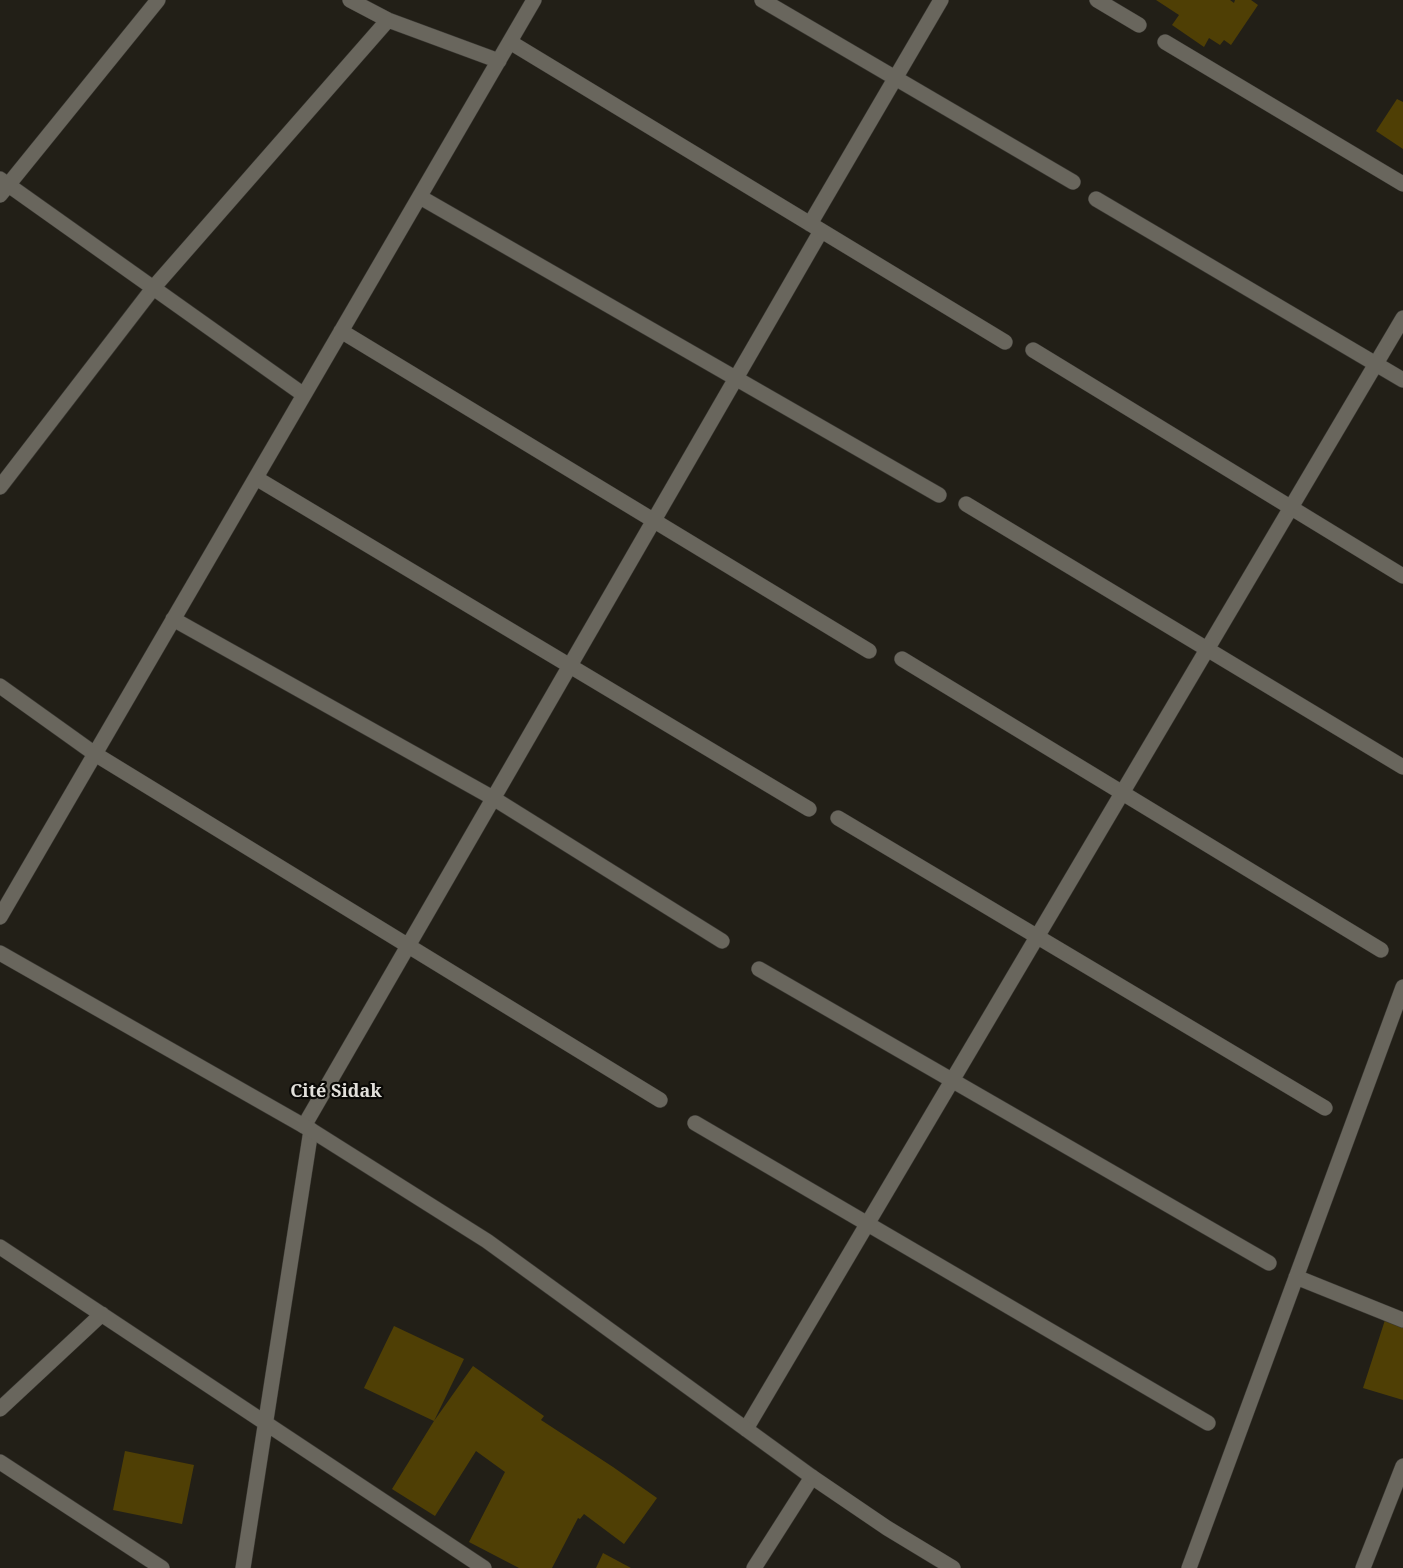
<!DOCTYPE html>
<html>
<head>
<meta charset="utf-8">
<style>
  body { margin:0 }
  canvas { display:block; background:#221f17 }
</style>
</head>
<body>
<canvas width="1403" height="1568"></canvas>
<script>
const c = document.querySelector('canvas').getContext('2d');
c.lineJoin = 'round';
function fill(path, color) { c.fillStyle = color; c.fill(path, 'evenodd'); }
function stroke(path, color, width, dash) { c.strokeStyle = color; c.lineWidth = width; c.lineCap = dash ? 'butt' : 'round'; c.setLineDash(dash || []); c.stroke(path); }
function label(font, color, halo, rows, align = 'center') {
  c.font = font + ' "Noto Serif",serif'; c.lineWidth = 4.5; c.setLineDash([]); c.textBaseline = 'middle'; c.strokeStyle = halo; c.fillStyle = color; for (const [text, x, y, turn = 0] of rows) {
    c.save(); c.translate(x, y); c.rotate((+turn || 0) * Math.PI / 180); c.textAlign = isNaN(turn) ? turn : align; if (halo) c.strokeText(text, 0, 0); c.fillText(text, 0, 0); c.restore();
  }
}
fill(new Path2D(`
  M1156 0H1230L1234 3 1235 0H1251L1258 5 1231 45 1224 40 1220 45 1209 38 1204 47 1172 25 1179 15Z
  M1397 99 1403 102V149L1376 131Z
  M1385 1320 1403 1325V1400L1363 1388Z
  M394 1326 464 1359 434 1421 364 1388Z
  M473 1366 544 1416 541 1420 613 1467 657 1498 624 1544 584 1514 580 1519 578 1518 552 1568H519L469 1542 505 1472 476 1451 435 1516 392 1489 434 1421Z
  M125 1451 194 1465 182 1524 113 1510Z
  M603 1553 631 1568H596Z`), '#4f3f05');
const minor = new Path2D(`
  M350 0 388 20 499 61
  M762 0 1073 182
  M1097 0 1139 25
  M510 42 1005 342
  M1165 42 1403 184
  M0 179 304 395
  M0 195 158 0
  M420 197 939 495
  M1096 199 1403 380
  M810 224 941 0
  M341 331 869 651
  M1033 350 1403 576
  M256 478 809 809
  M0 487 154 287 388 20
  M966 504 1403 767
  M173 619 493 798 722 941
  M902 659 1381 950
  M0 686 95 754 660 1100
  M838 818 1325 1108
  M0 917 534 0
  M759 969 1269 1263
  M695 1123 1208 1423
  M304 1126 821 231
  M0 1247 484 1568
  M1296 1277 1403 1320
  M0 1409 102 1314
  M746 1429 1403 318
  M0 1462 162 1568
  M243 1568 311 1130
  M754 1568 812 1477
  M1189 1568 1403 987
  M1363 1568 1403 1466`);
const tertiary = new Path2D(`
  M0 953 311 1130 487 1241 812 1477 887 1528 953 1568`);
stroke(minor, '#3a3833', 16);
stroke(tertiary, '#3a3833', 16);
stroke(minor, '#69665d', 15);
stroke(tertiary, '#69665d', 15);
label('bold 18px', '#e2e0db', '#0a0906', [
  ["Cité Sidak",336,1092]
]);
</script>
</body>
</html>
